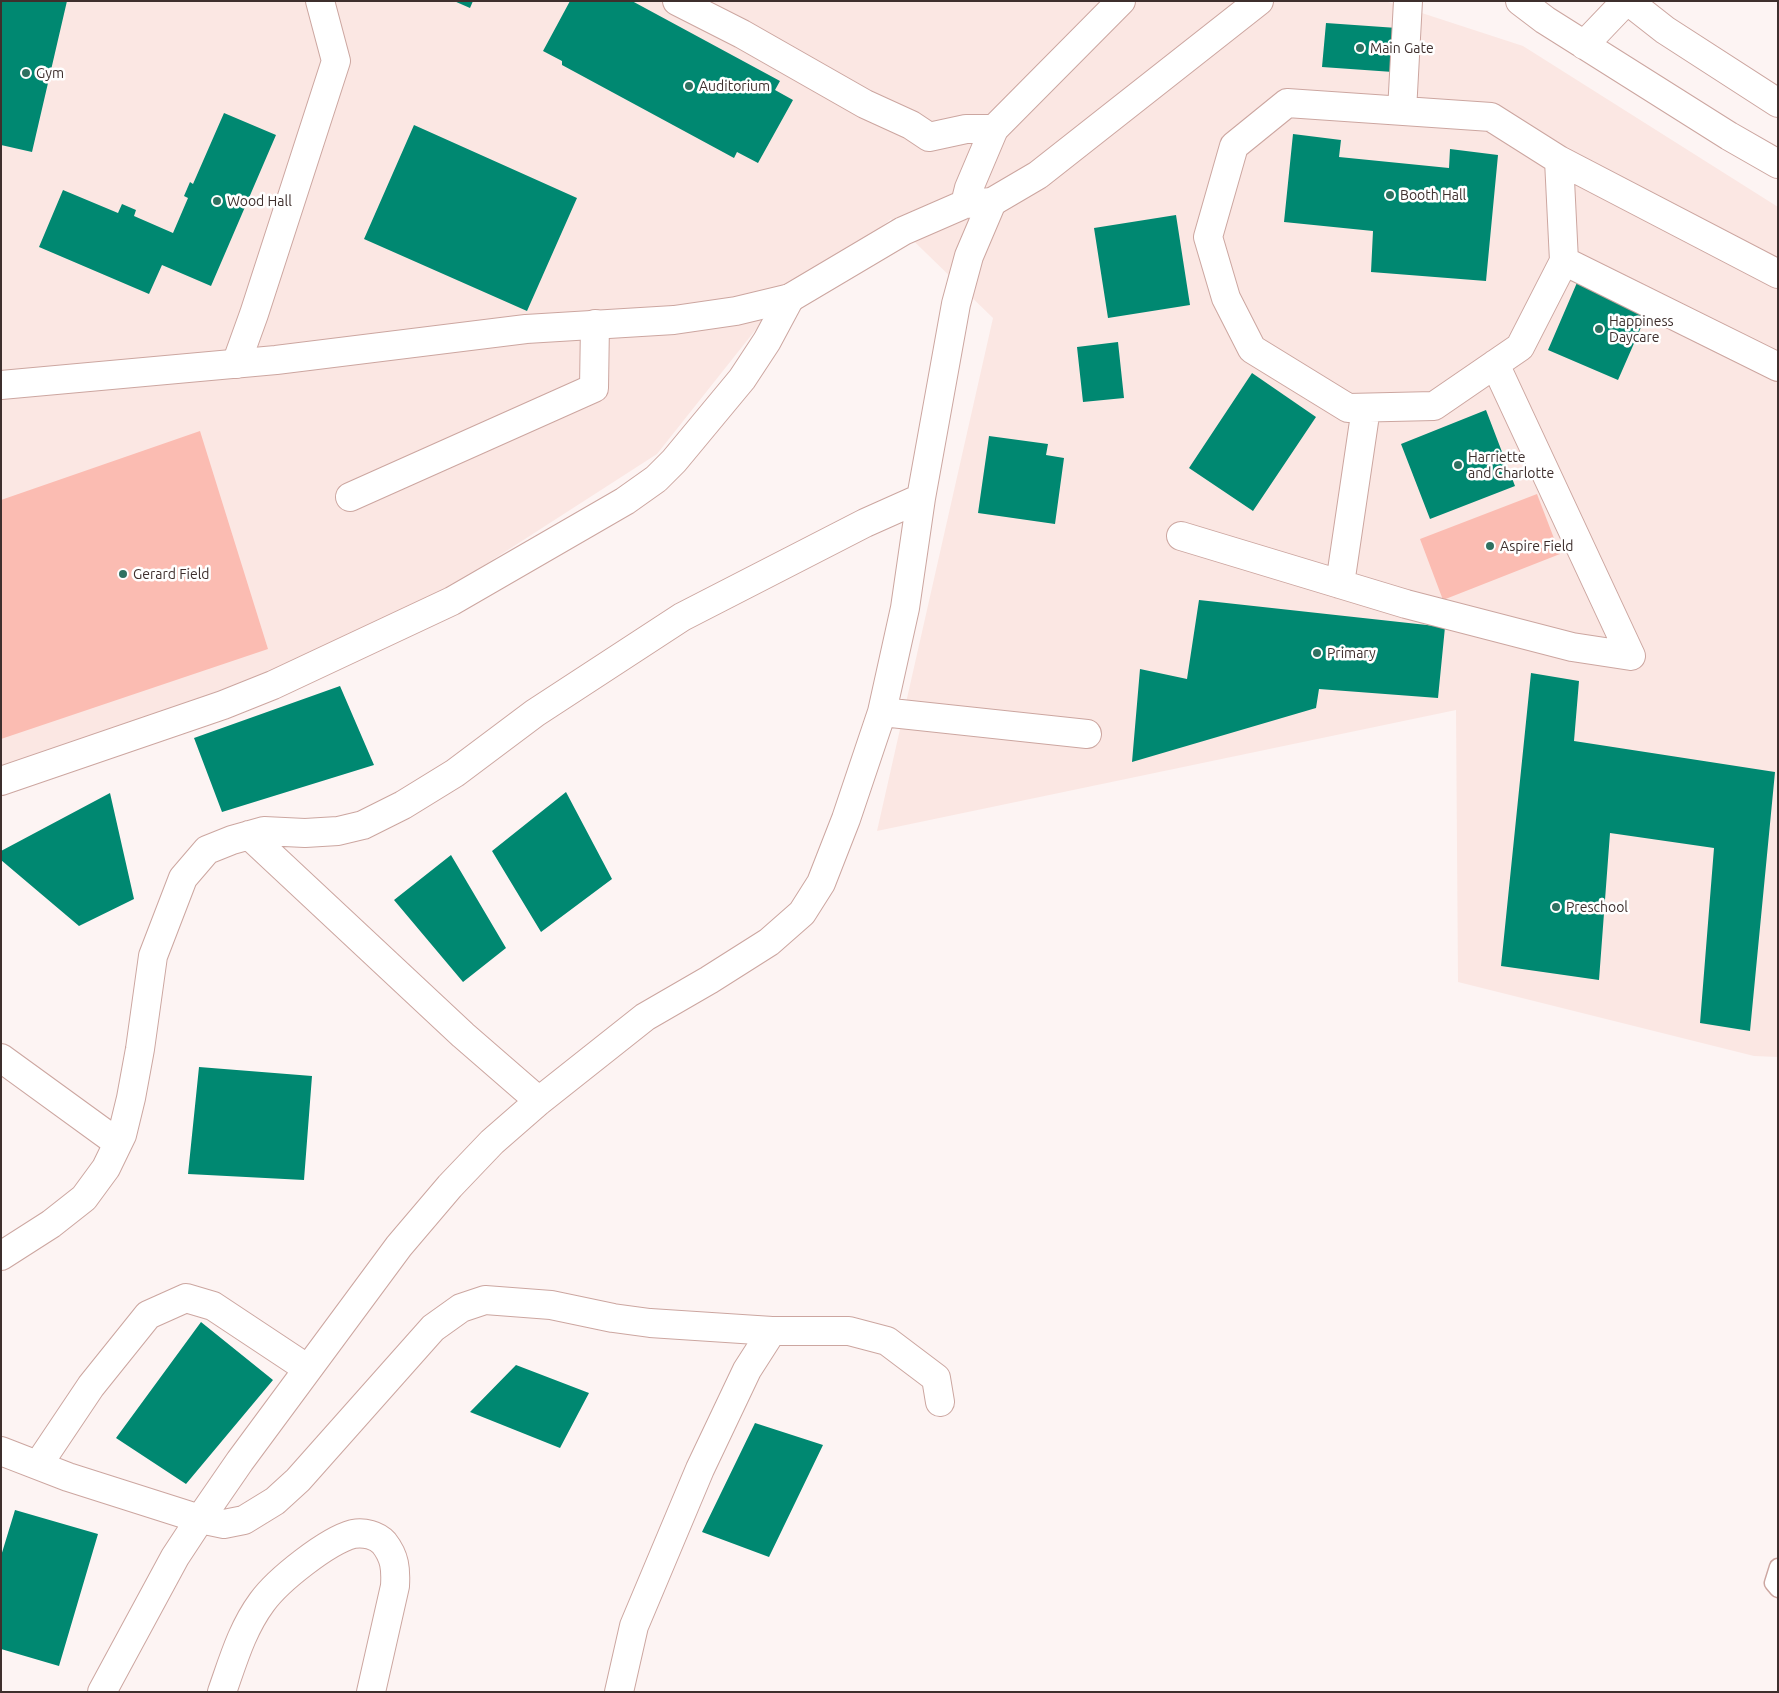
<!DOCTYPE html>
<html>
<head>
<meta charset="utf-8">
<style>
  body { margin:0 }
  #map { position:relative; width:1779px; height:1693px; overflow:hidden; background:#fdf4f3; font-family:Ubuntu,sans-serif }
  canvas { display:block }
  .frame { position:absolute; inset:0; border:2px solid #3e2f2d; pointer-events:none }
</style>
</head>
<body>
<div id="map">
<canvas width="1779" height="1693"></canvas>
<div class="frame"></div>
</div>
<script>
const c = document.querySelector('canvas').getContext('2d');
c.lineJoin = 'round';
function fill(path, color) { c.fillStyle = color; c.fill(path, 'evenodd'); }
function stroke(path, color, width, dash) { c.strokeStyle = color; c.lineWidth = width; c.lineCap = dash ? 'butt' : 'round'; c.setLineDash(dash || []); c.stroke(path); }
function label(font, color, halo, rows, align = 'center') {
  c.font = font + ' Ubuntu,sans-serif'; c.lineWidth = 5; c.setLineDash([]); c.textBaseline = 'middle'; c.strokeStyle = halo; c.fillStyle = color; for (const [text, x, y, turn = 0] of rows) {
    c.save(); c.translate(x, y); c.rotate((+turn || 0) * Math.PI / 180); c.textAlign = isNaN(turn) ? turn : align; if (halo) c.strokeText(text, 0, 0); c.fillText(text, 0, 0); c.restore();
  }
}
fill(new Path2D(`
  M1 1H1385L1523 46 1778 207V1057L1754 1056 1458 982 1456 710 877 831 993 318 891 219 757 328 657 454 438 595 292 665 1 768Z`), '#fbe7e3');
fill(new Path2D(`
  M200 431 268 649 1 739V500Z
  M1537 494 1560 554 1443 600 1420 539Z`), '#fbbcb2');
fill(new Path2D(`
  M1 1H67L32 152 1 145Z
  M454 1H473L470 8Z
  M570 1H632L780 81 775 90 793 100 758 163 737 152 734 158 562 65V61L543 51Z
  M1326 23 1397 28 1393 72 1322 67Z
  M224 113 276 135 211 286 162 265 149 294 39 247 63 190 118 213 122 204 136 210 134 216 173 233 188 198 184 196 190 182 193 184Z
  M414 125 577 198 527 311 364 239Z
  M1293 134 1341 140 1339 157 1449 168 1450 149 1498 155 1486 281 1371 272 1373 231 1284 222Z
  M1176 215 1190 305 1108 318 1094 228Z
  M1579 278 1649 309 1618 380 1548 350Z
  M1118 342 1124 398 1083 402 1077 347Z
  M1252 373 1316 417 1253 511 1189 468Z
  M1486 410 1515 486 1430 519 1401 444Z
  M989 436 1048 444 1046 455 1064 458 1055 524 978 513Z
  M1199 600 1445 627 1438 698 1319 689 1316 708 1132 762 1140 669 1187 679Z
  M1531 673 1579 681 1574 741 1775 772 1750 1031 1700 1023 1714 848 1610 833 1599 980 1501 966Z
  M340 686 374 765 222 812 194 738Z
  M566 792 612 879 541 932 492 851Z
  M110 793 134 899 79 926 1 860V851Z
  M451 855 506 948 463 982 394 900Z
  M199 1067 312 1076 304 1180 188 1174Z
  M201 1322 273 1380 186 1484 116 1438Z
  M516 1365 589 1393 560 1448 470 1412Z
  M755 1423 823 1445 769 1557 702 1532Z
  M15 1510 98 1534 59 1666 1 1649V1556Z`), '#008871');
const service = new Path2D(`
  M1778 1567 1773 1583 1778 1589`);
const minor = new Path2D(`
  M677 1 742 34 865 104 911 125 929 137 966 129H994
  M1287 103 1491 117 1559 160 1564 261 1520 347 1434 406 1348 408 1252 349 1226 298 1208 237 1234 146Z
  M1402 111 1408 1
  M1559 160 1778 274
  M1564 261 1778 367
  M236 364 254 314 336 61 320 1
  M350 497 594 388 595 324
  M1181 536 1406 604 1572 647 1631 656 1495 364
  M1340 584 1366 408
  M882 712 1087 734
  M1 781 223 705 273 685 452 601 625 501 656 479 674 461 742 379 767 341 790 298
  M249 835 463 1035 539 1101
  M1 1058 118 1143
  M1 1256 51 1224 84 1198 106 1168 122 1135 131 1098 140 1049 153 956 183 878 207 850 232 840 264 831 305 833 338 831 363 825 403 805 455 773 535 713 682 617 865 523 921 498
  M1 1451 68 1477 200 1519 224 1524 244 1520 275 1501 298 1480 433 1328 461 1308 485 1300 551 1305 613 1318 650 1323 772 1331H849L887 1341 936 1378 940 1402
  M38 1465 91 1386 148 1315 186 1298 213 1306 308 1369
  M102 1692 175 1557 200 1519 240 1461 399 1246 450 1186 492 1142 539 1101 645 1017 709 980 769 942 802 913 821 883 846 819 882 712 905 608 921 498 956 304 969 256 992 202
  M222 1692C233 1661 242 1629 262 1602 278 1580 327 1541 353 1534 364 1532 377 1535 384 1543 395 1557 396 1569 395 1586L371 1692
  M619 1692 634 1626 700 1469 747 1370 772 1331`);
const tertiary = new Path2D(`
  M965 204 969 188 994 129 1121 1
  M1 385 276 360 526 329 674 320 736 311 790 298 903 231 965 204 992 202 1038 175 1259 1`);
const secondary = new Path2D(`
  M1520 1 1545 20 1729 136 1778 164
  M1628 1 1665 30 1778 103
  M1584 45 1626 1`);
stroke(service, '#cca6a0', 19);
stroke(minor, '#cca6a0', 30);
stroke(tertiary, '#cca6a0', 30);
stroke(secondary, '#cca6a0', 30);
stroke(service, '#fff', 16);
stroke(minor, '#fff', 28);
stroke(tertiary, '#fff', 28);
stroke(secondary, '#fff', 28);
for (const [x, y, r, color] of [
  [1360,48,5,"#2f7161"],
  [26,73,5,"#2f7161"],
  [689,86,5,"#2f7161"],
  [1390,195,5,"#2f7161"],
  [217,201,5,"#2f7161"],
  [1599,329,5,"#2f7161"],
  [1458,465,5,"#2f7161"],
  [1490,546,5,"#2f7161"],
  [123,574,5,"#2f7161"],
  [1317,653,5,"#2f7161"],
  [1556,907,5,"#2f7161"]
]) { const dot = new Path2D(); dot.arc(x, y, r, 0, 2 * Math.PI); c.fillStyle = color; c.fill(dot); stroke(dot, '#fff', 2); }
label('14px', '#3e2f2d', '#fff', [
  ["Main Gate",1370,48],
  ["Gym",36,73],
  ["Auditorium",699,86],
  ["Booth Hall",1400,195],
  ["Wood Hall",227,201],
  ["Happiness",1609,321],
  ["Daycare",1609,337],
  ["Harriette",1468,457],
  ["and Charlotte",1468,473],
  ["Aspire Field",1500,546],
  ["Gerard Field",133,574],
  ["Primary",1327,653],
  ["Preschool",1566,907]
], 'left');
</script>
</body>
</html>
